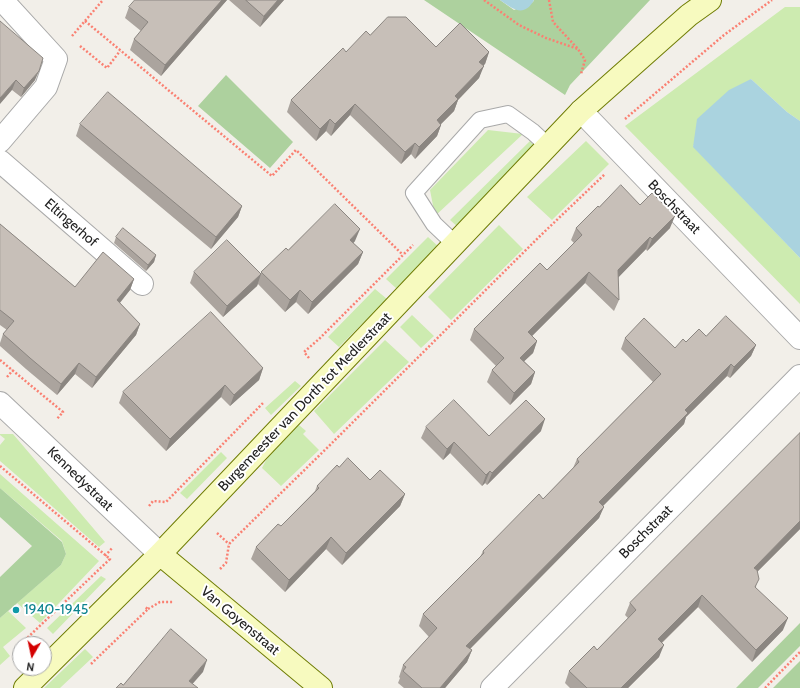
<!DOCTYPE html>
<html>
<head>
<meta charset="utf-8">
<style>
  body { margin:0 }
  #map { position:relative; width:800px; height:688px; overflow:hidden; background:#f2efe9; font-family:Cabin,sans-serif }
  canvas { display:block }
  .north { position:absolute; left:12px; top:636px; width:40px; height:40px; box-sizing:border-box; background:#fff; border:1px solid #a7a7a7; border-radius:50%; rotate:189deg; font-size:11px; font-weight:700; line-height:16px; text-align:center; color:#222 }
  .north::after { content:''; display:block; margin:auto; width:14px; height:18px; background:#d40000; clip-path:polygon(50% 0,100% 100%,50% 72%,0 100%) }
</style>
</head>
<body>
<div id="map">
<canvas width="800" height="688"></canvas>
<div class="north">N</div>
</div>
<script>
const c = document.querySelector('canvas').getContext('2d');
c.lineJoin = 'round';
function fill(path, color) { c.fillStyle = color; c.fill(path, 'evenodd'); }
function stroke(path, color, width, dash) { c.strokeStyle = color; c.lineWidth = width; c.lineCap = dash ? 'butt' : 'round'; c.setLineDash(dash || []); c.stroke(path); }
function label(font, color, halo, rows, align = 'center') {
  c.font = font + ' Cabin,sans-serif'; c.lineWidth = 4; c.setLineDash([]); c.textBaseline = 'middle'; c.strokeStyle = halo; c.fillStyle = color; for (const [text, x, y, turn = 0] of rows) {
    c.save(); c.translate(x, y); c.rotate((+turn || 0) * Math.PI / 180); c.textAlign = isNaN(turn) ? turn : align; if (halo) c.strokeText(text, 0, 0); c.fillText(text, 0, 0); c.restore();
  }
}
fill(new Path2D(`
  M785 7H800V121L787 112 751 79 693 146 800 258V304L625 126Z
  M488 130 523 134 435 216 430 190Z
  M530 141 536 148 459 228 450 220Z
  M586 141 609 164 552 220 527 197Z
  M499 225 523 249 451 320 428 297Z
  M428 237 439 247 397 289 386 279Z
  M375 289 387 299 339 347 328 337Z
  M412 315 434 336 421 348 400 327Z
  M385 340 409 362 334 434 314 411Z
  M295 381 301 386 271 415 265 408Z
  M299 425 306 431 303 434 319 450 281 486 262 468C270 450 285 438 299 425Z
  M0 434H13L105 542 99 547 0 461V445L5 439 0 435Z
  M221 452 227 458 187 499 180 493Z
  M0 474 99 561 40 623 17 603 61 565 66 554 62 541 0 488Z
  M101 576 106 579 53 634 47 628Z
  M8 611 26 628 3 647 10 656 0 665V618Z
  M85 649 93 657 60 688H44Z`), '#cdebb0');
fill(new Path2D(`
  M424 0H500L514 10 533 2 534 0H650L570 85 565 95Z
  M226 75 293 142 270 168 198 106Z
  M0 488 62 542 66 554 61 565 0 618V577L32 546 0 517Z
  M800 623V646L758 688H736Z
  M800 661V688H773Z`), '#add19e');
fill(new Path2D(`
  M500 0H534C524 18 513 9 500 0Z
  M751 79 787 112 800 121V258L693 147 697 119 729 90Z`), '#aad3df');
const lane = new Path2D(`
  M455 244 434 224 414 193 480 120 508 114 533 132 548 146`);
const street = new Path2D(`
  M581 111 800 338
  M0 141 46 87 56 59 2 0
  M0 161 142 284
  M0 403 160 554
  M492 688 800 376`);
const secondary = new Path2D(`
  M160 554 321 688
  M25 688 160 554 581 111 689 15 710 0`);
stroke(lane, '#a9a9a9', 18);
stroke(street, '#a9a9a9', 24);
stroke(secondary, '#707d05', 24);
stroke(new Path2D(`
  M484 0 519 25 546 38 578 49
  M549 0 553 22 578 49 585 60 581 74
  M85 21 272 176 296 150 403 255
  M72 36 103 0
  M80 46 107 68 120 51
  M625 119 724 35 772 0
  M309 358 304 352 319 339 413 245
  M0 360 63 412 57 419
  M7 377 13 370
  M0 466 110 559 24 641 27 644
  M149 506 153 501 166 502 264 402
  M217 533 229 544
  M105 556 113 547
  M220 569 226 563 229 544 330 445 540 236 605 174
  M148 609 160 602H174
  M91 664 148 609 145 607
  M765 688 800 652`), '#fa8072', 2.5, [2, 2]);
stroke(lane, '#fff', 16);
stroke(street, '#fff', 22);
stroke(secondary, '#f7fabf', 22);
fill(new Path2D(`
  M227 0 161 76 130 50 134 39 141 31 125 18 129 7Z
  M229 0H284L260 27Z
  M0 21 35 80 21 97 12 90Z
  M370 35 436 47 489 52 485 64 483 65 479 78 458 100 454 111 441 124V125L437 136 415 159 411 154 401 164 350 115 331 136 326 131 316 141 287 112 291 100 346 52Z
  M80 124 242 206 238 217 211 249 76 136Z
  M640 205 670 228 647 251 646 249 618 277 619 300 614 311 585 283 532 336 537 341 533 353 524 361 535 372 531 384 510 405 487 382 492 370 496 366 470 340 474 329 547 270 574 243 571 240 576 228 599 207Z
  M0 224 75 287 134 279 130 290 120 303 140 324 136 335 92 388 75 374 57 395 26 369 0 346V343L3 334 7 330 0 325Z
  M116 237 156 255 154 262 146 271 114 243Z
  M355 241 353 243 363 252 358 264 308 314 296 302 285 312 258 284 257 286 223 317 190 283 194 272 261 274V272L288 250Z
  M706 336 756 345 751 356 730 378 727 376 686 417 684 424 603 506 599 518 470 649 472 650 467 662 445 688H404L398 683 400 678 399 677 403 665 429 637 419 626 423 614 480 557 483 551 543 499 573 468 577 459 653 382 621 349 625 338 675 348 686 342Z
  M263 368 259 380 230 406 221 397 166 451 119 403 123 392Z
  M426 427 489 436 541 431 487 485 485 483 482 486 450 453 443 460 421 438Z
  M800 433V529L757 572 756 588 783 630 752 662 698 607 662 643 659 657 628 688H570L565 683 569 671 597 650 628 618 625 615 630 603Z
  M339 467 405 494 400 506 342 565 326 549 285 592 251 559 256 547 281 526 315 491 317 486Z`), '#aba49e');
fill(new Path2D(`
  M222 0H227L161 76 165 65Z
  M278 0H284L260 27 264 16Z
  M489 52 485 64 475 74 479 62Z
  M484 66 479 78 458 100 454 111 433 132 437 120 455 96Z
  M39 71 35 80 21 97 24 88Z
  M16 80 12 90 0 104V98Z
  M355 104 350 115 331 136 335 124Z
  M330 119 326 131 316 141 320 129Z
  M441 125 437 136 415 159 419 147Z
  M415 143 411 154 401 164 405 152Z
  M242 206 238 217 211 249 216 237Z
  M675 216 670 228 647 251 652 239Z
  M360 229 355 241 346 252 350 240Z
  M650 237 646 249 614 282 618 270Z
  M363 252 358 264 308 314 312 302Z
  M156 255 154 262 146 271 148 265Z
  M589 272 585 283 524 344 528 332Z
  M261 274 257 286 223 317 227 306Z
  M134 279 130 290 113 311 117 300Z
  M300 290 296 302 285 312 290 300Z
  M140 324 136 335 92 388 96 377Z
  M537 341 533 353 516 369 520 358Z
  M756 345 751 356 730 378 734 367Z
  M79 363 75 374 57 395 61 384Z
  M731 364 727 376 686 417 684 424 595 514 599 502 685 410Z
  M263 368 259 380 230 406 234 395Z
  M535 372 531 384 510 405 514 393Z
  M225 385 221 397 166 451 170 439Z
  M545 419 541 431 487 485 492 473Z
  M454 442 450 453 443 460 447 449Z
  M490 471 485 483 482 486 486 475Z
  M405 494 400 506 342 565 346 553Z
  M604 507 599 518 462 657 466 646Z
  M800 521V529L750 579 754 568Z
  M331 537 326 549 285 592 289 580Z
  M702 595 698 607 653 651 658 639Z
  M788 618 783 630 752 662 756 650Z
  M664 645 659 657 628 688H621Z
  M472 650 467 662 445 688H440Z
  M207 660 203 672 189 688V681Z`), '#8b8681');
const building = new Path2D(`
  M135 0H222L165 65 134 39 148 22 129 7Z
  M246 0H278L264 16Z
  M388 17H406L436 47 460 23 489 52 479 62 484 66 455 96 458 99 437 120 441 125 419 147 415 143 405 152 355 104 335 124 330 119 320 129 291 100 343 48 346 52 366 31 370 35Z
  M0 21 43 58 39 71 24 88 16 80 0 98Z
  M108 92 242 206 216 237 80 124Z
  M621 185 640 205 652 193 675 216 652 239 650 237 618 270 619 300 589 272 528 332 537 341 520 358 535 372 514 393 492 370 504 358 474 329 540 263 547 270 582 235 576 228 598 206 599 207Z
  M335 204 360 229 350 240 363 252 312 302 300 290 290 300 261 272 286 248 288 250Z
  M0 224 75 287 103 252 134 279 117 300 140 324 96 377 79 363 61 384 30 358 3 334 14 321 0 310Z
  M123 228 156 255 148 265 116 237Z
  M227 240 261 274 227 306 194 272Z
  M211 312 263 368 234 395 225 385 170 439 123 392Z
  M726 316 756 345 734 367 731 364 685 410 688 413 599 502 604 507 466 646 472 650 440 688H422L403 671 406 667 403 665 437 628 423 614 484 553 483 551 539 494 543 499 579 462 577 459 661 374 625 338 644 318 675 348 683 339 686 342 699 329 706 336Z
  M454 400 489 436 526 400 545 419 492 473 490 471 486 475 454 442 447 449 426 427Z
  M800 433V521L754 568 757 570 759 579 755 587 788 618 756 650 702 595 658 639 664 645 621 688H587L569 671 594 646 597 650 636 610 630 603Z
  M348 458 370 480 380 470 405 494 346 553 331 537 289 580 256 547 278 524 281 526 319 488 317 486 337 465 339 467Z
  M171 629 207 660 189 681 198 688H116L121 683 123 685Z`);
fill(building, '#c7bfb8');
stroke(building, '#8b8681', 1);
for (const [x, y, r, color] of [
  [16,610,4,"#0f9aa8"]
]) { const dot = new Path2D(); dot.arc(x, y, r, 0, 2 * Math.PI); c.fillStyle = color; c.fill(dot); stroke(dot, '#fff', 1.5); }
label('14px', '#222', '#fff', [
  ["Boschstraat",674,207,46],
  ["Eltingerhof",71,223,41],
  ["Burgemeester van Dorth tot Medlerstraat",305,402,-46],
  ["Kennedystraat",80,479,44],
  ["Boschstraat",646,532,-45],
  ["Van Goyenstraat",240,621,40]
]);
label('14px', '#0d838f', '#fff', [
  ["1940-1945",24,610]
], 'left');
</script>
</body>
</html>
